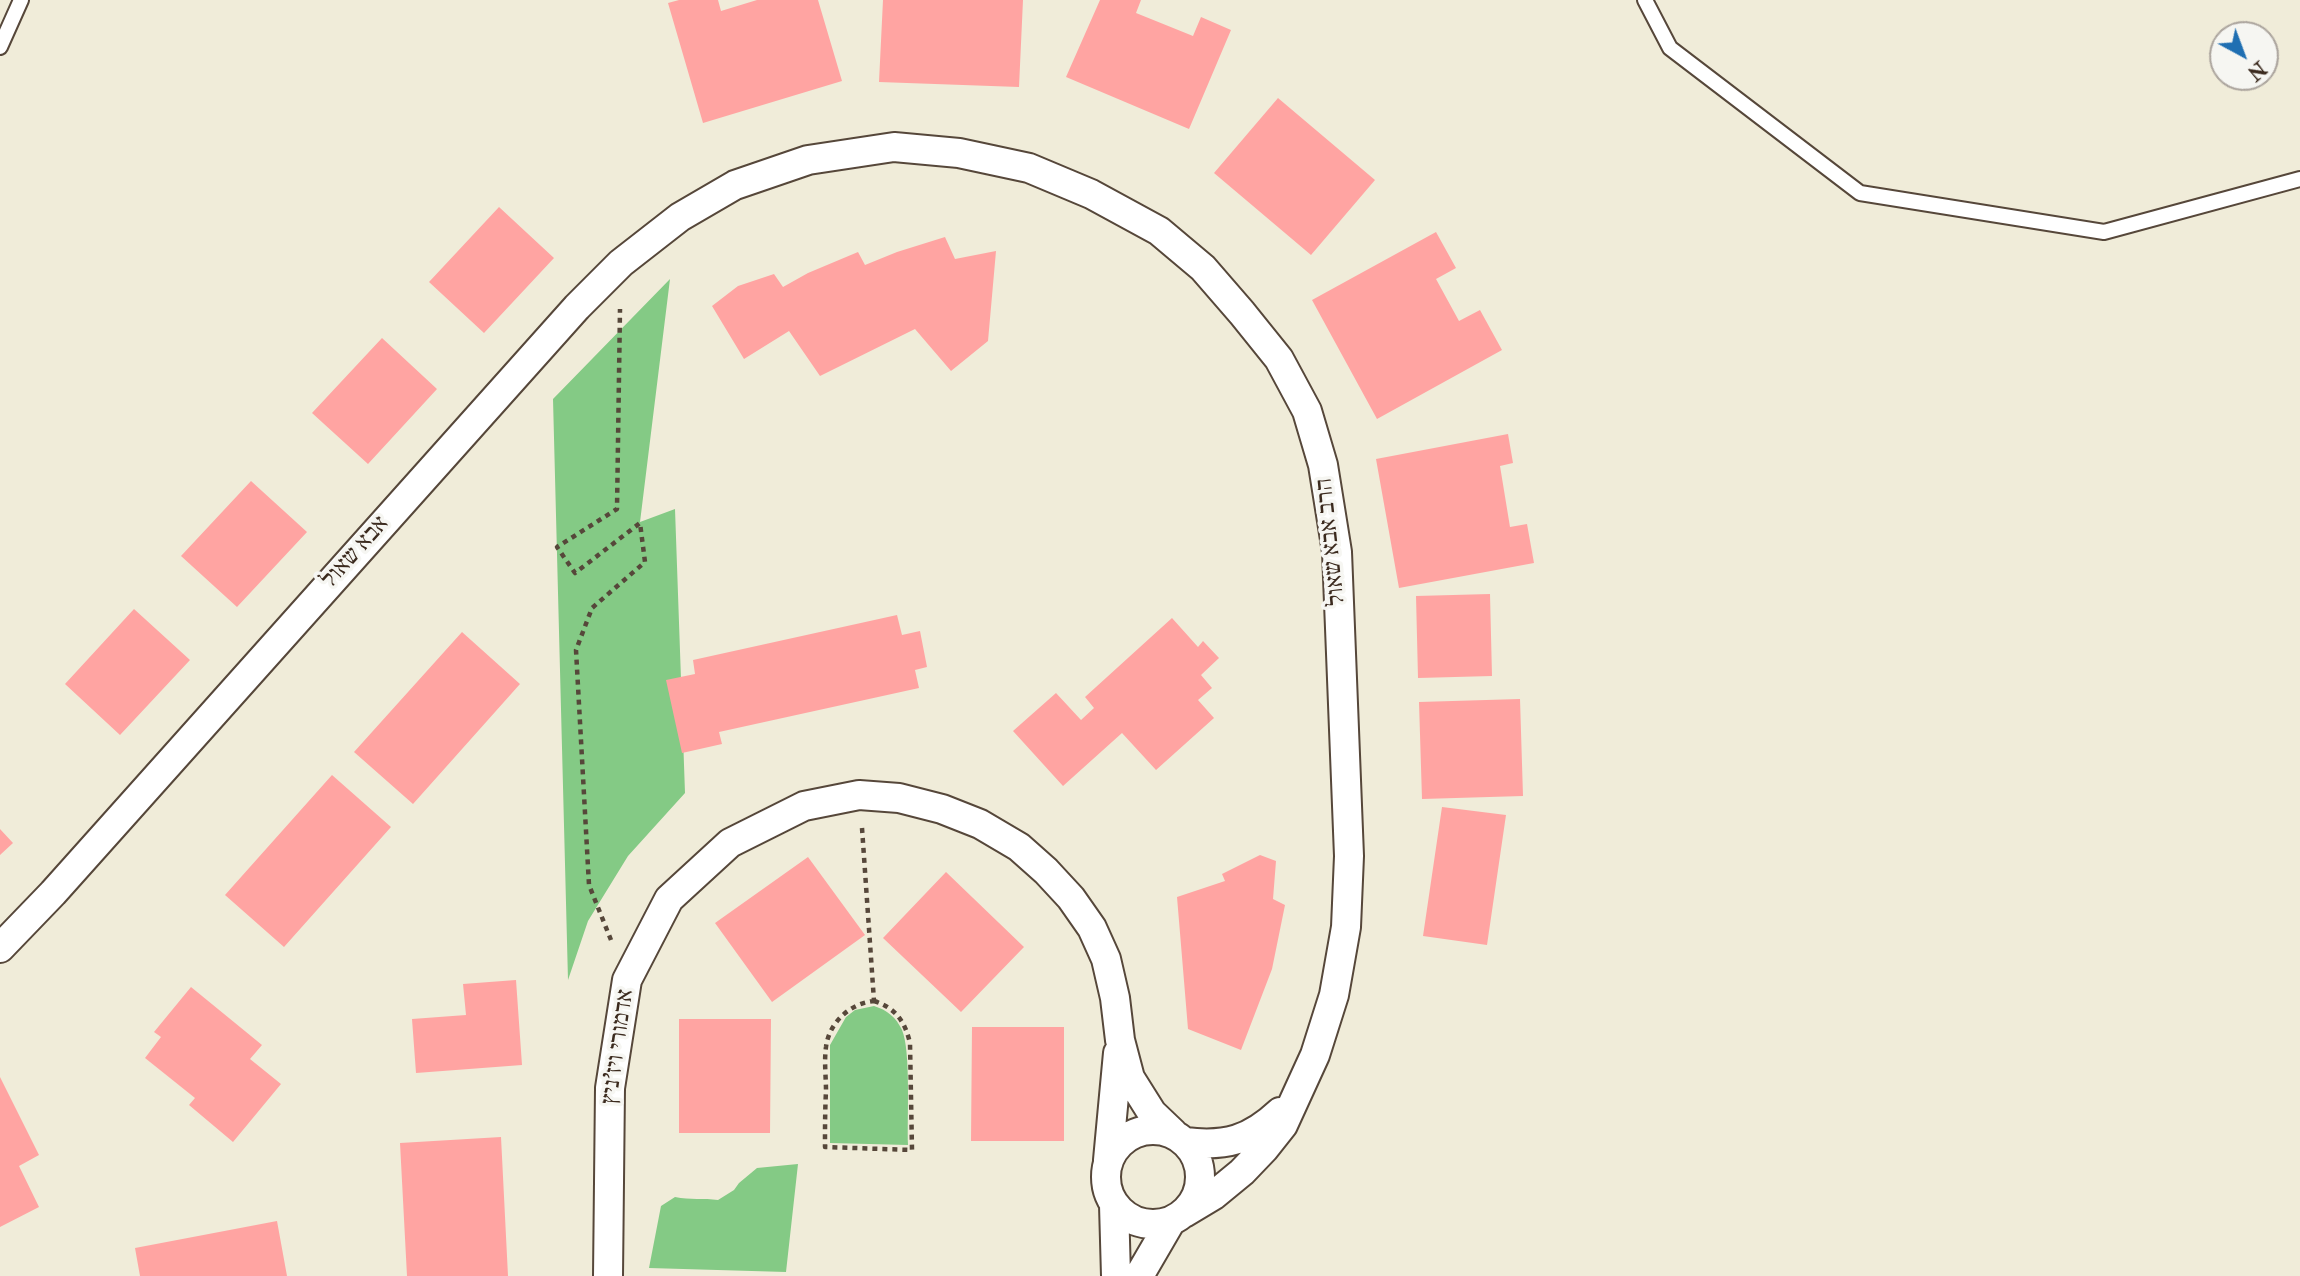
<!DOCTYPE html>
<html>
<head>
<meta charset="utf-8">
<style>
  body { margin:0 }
  #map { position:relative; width:2300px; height:1276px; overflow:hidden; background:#f0ecd9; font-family:"IM FELL Double Pica",serif }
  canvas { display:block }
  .north { position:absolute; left:2209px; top:21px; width:70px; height:70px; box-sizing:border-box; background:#f6f6f2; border:2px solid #aba49d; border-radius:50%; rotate:139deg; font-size:19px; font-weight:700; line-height:28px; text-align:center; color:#3b2a1e }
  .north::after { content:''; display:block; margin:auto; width:24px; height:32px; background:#1f6fb2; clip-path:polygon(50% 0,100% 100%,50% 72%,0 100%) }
</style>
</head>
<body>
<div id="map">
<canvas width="2300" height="1276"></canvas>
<div class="north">N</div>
</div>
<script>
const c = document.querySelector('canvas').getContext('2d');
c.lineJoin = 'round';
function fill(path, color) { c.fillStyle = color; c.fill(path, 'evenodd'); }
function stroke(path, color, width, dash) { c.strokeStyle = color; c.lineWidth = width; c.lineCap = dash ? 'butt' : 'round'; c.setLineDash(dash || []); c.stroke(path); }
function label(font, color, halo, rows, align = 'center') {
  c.font = font + ' "IM FELL Double Pica","Frank Ruhl Libre",serif'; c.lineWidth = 7; c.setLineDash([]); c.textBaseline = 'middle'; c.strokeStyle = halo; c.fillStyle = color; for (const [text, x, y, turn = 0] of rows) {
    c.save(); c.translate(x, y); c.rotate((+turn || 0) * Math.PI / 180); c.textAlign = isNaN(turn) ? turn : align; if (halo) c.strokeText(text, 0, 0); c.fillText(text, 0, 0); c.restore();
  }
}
fill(new Path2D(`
  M670 279 640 522 675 509 685 793 628 856 588 921 568 980 553 399Z
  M874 1006C887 1010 896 1017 902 1030 911 1051 907 1118 908 1145L830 1143V1045L846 1017 855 1010Z
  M798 1164 786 1272 649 1268 661 1206 675 1197C690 1200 704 1198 718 1200L734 1190 739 1183 757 1168Z`), '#84ca85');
fill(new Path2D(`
  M679 0H718L721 11 757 0H818L842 81 703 123 668 3Z
  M883 0H1023L1019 87 879 82Z
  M1100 0H1141L1136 13 1193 36 1201 17 1231 30 1189 129 1066 77Z
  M1278 98 1375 180 1311 255 1214 173Z
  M499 207 554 258 484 333 429 282Z
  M1436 232 1456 268 1436 279 1459 321 1480 310 1502 350 1377 419 1312 300Z
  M945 237 955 259 996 251 988 341 951 371 915 329 820 376 789 331 744 359 712 306 738 286 774 274 783 287 808 273 858 252 865 265 897 252Z
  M382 338 437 389 368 464 312 413Z
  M1508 434 1513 463 1500 466 1510 527 1527 524 1534 563 1399 588 1376 459Z
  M251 481 307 532 237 607 181 556Z
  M1490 594 1492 676 1418 678 1416 596Z
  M134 609 190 660 120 735 65 684Z
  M897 615 902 635 920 631 927 667 915 670 919 688 719 732 722 744 682 753 666 680 695 674 693 660Z
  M1172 618 1198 647 1203 641 1219 658 1201 675 1212 688 1198 700 1214 718 1156 770 1122 733 1063 786 1013 731 1056 693 1081 720 1094 708 1085 697Z
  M462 632 520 684 413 804 354 752Z
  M1520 699 1523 796 1422 799 1419 702Z
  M332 775 391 827 284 947 225 895Z
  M1442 807 1506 815 1487 945 1423 936Z
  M0 829 13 843 0 855Z
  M1260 855 1276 861 1273 899 1285 905 1272 969 1241 1050 1188 1029 1177 897 1225 881 1222 874Z
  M808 857 865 935 772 1002 715 923Z
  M946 872 1024 947 961 1012 883 938Z
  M516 980 522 1065 416 1073 412 1019 466 1015 463 984Z
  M191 987 262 1045 250 1059 281 1084 233 1142 189 1105 195 1098 145 1058 161 1037 154 1032Z
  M679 1019H771L770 1133H679Z
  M972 1027H1064V1141H971Z
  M0 1077 39 1155 19 1166 39 1207 0 1227Z
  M501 1137 508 1276H407L400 1143Z
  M277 1221 287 1276H140L135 1248Z`), '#ffa4a2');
const service = new Path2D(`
  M1645 0 1670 48 1860 193 2104 232 2300 179
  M0 47 21 0`);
const minor = new Path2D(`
  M0 948 53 893 577 307 621 263 680 217 735 185 808 160 894 147 959 153 1029 168 1091 194 1159 231 1203 268 1242 313 1279 359 1307 411 1323 465 1337 552 1349 856 1346 927 1334 995 1315 1055 1283 1125 1264 1149 1242 1172 1214 1195 1184 1213
  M1106 1177a47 47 0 1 1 94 0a47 47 0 1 1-94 0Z
  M1185 1142C1226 1147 1250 1140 1280 1112
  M1108 1160 1118 1053
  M1114 1205 1116 1276
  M608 1276 610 1088 627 980 669 899 730 843 804 806 859 795 899 798 942 809 980 824 1019 847 1046 871 1071 898 1092 928 1106 959 1115 998 1120 1040 1130 1078 1152 1113 1173 1133
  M1139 1276 1171 1221`);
stroke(service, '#56473a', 18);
stroke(minor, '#56473a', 32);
stroke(new Path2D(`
  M862 828 874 1001
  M611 940 589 885 576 650 592 608 645 562 640 523 575 573 557 547 617 509 620 309
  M874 1001C896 1008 905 1022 910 1043L912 1150 825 1147C825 1128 825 1110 826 1091 826 1077 824 1061 826 1047 829 1022 851 1003 874 1001Z`), '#56473a', 4.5, [5, 5]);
stroke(service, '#fff', 14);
stroke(minor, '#fff', 28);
label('24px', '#3b2a1e', '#f6f6f2', [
  ["הרב אבא שאול",1332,542,-96],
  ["אבא שאול",356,553,-48],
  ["אדמורי ויז'ניץ",619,1047,-82]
]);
</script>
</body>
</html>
